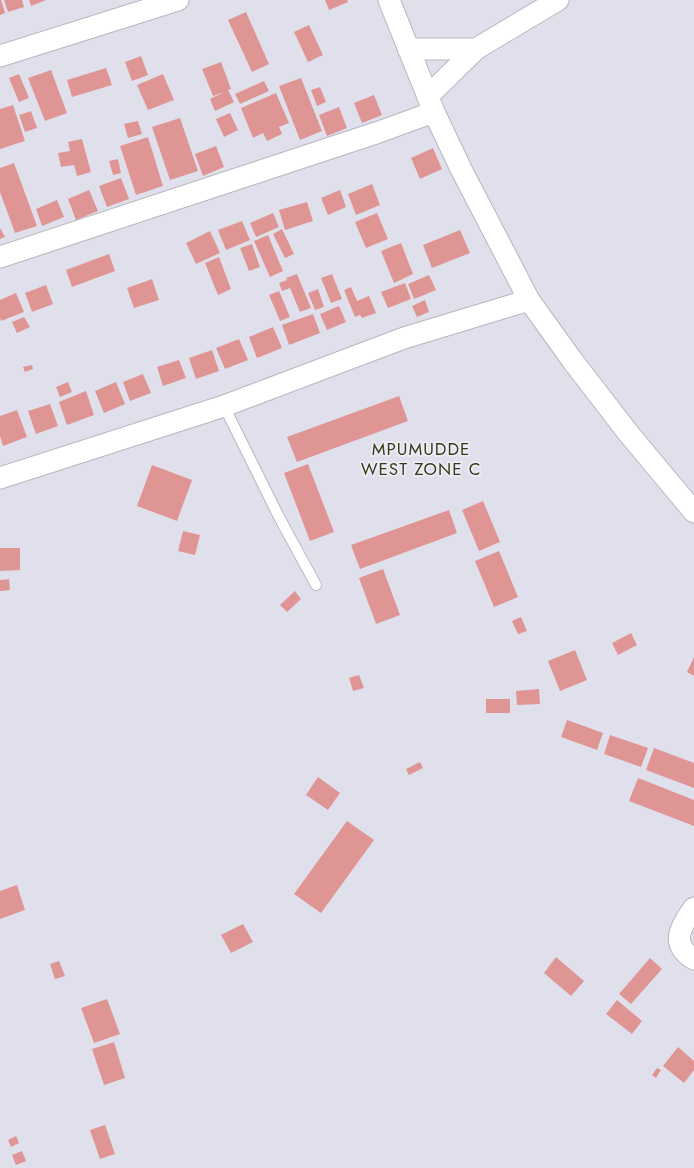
<!DOCTYPE html>
<html>
<head>
<meta charset="utf-8">
<style>
  body { margin:0 }
  canvas { display:block; background:#e0e0ec }
</style>
</head>
<body>
<canvas width="694" height="1168"></canvas>
<script>
const c = document.querySelector('canvas').getContext('2d');
c.lineJoin = 'round';
function fill(path, color) { c.fillStyle = color; c.fill(path, 'evenodd'); }
function stroke(path, color, width, dash) { c.strokeStyle = color; c.lineWidth = width; c.lineCap = dash ? 'butt' : 'round'; c.setLineDash(dash || []); c.stroke(path); }
function label(font, color, halo, rows, align = 'center') {
  c.font = font + ' Jost,sans-serif'; c.lineWidth = 3.5; c.setLineDash([]); c.textBaseline = 'middle'; c.strokeStyle = halo; c.fillStyle = color; for (const [text, x, y, turn = 0] of rows) {
    c.save(); c.translate(x, y); c.rotate((+turn || 0) * Math.PI / 180); c.textAlign = isNaN(turn) ? turn : align; if (halo) c.strokeText(text, 0, 0); c.fillText(text, 0, 0); c.restore();
  }
}
fill(new Path2D(`
  M0 0H1L5 13 0 15Z
  M4 0H22L24 7 8 12Z
  M29 0H46L31 6Z
  M325 0H347L348 2 329 10Z
  M246 12 269 64 252 72 228 20Z
  M309 25 323 55 308 62 294 32Z
  M141 56 148 75 132 81 125 62Z
  M221 62 231 89 228 90 234 102 215 111 210 99 224 92 213 96 202 69Z
  M106 68 112 85 72 97 67 80Z
  M51 70 67 113 45 121 28 78Z
  M19 74 29 98 19 102 9 78Z
  M163 74 174 100 148 110 137 85Z
  M301 78 322 131 300 140 279 86Z
  M264 81 269 91 240 104 235 94Z
  M320 87 326 102 317 106 311 90Z
  M276 93 289 123 279 127 282 134 267 141 263 133 253 138 241 108Z
  M374 95 382 115 362 123 354 103Z
  M13 105 25 141 0 149V109Z
  M339 107 347 128 327 136 319 115Z
  M31 111 37 128 25 132 19 115Z
  M230 113 238 130 224 137 216 119Z
  M180 118 198 171 170 180 152 127Z
  M138 121 142 134 128 138 124 124Z
  M148 137 163 186 136 195 120 146Z
  M82 139 91 172 77 176 74 165 61 167 58 153 70 151 68 142Z
  M216 146 224 167 203 176 195 154Z
  M433 148 442 169 420 179 411 158Z
  M118 159 121 173 113 175 109 161Z
  M14 163 37 226 15 233 0 192V168Z
  M121 178 129 199 107 207 99 186Z
  M372 184 380 205 356 215 348 194Z
  M89 190 98 211 76 220 68 199Z
  M340 190 346 207 328 215 321 198Z
  M57 200 64 217 42 226 36 209Z
  M307 202 313 221 285 230 279 210Z
  M273 213 279 227 256 237 250 223Z
  M377 213 388 239 366 248 355 222Z
  M242 221 250 240 226 250 218 230Z
  M0 228 5 237 0 239Z
  M282 229 294 254 285 258 273 234Z
  M460 230 470 253 432 268 423 245Z
  M210 231 220 253 196 264 186 243Z
  M268 235 283 271 270 277 254 241Z
  M401 243 413 274 394 283 381 251Z
  M252 244 260 267 249 271 240 248Z
  M109 254 115 271 72 287 66 270Z
  M219 257 231 289 218 295 205 263Z
  M297 274 311 308 300 312 290 288 282 291 279 283 287 280 286 278Z
  M332 274 342 299 331 303 321 278Z
  M429 275 436 290 414 299 408 284Z
  M152 279 159 300 134 308 127 288Z
  M405 283 411 299 388 308 381 292Z
  M46 285 53 304 32 312 25 293Z
  M351 287 357 301 369 296 376 313 362 318 360 315 355 317 344 290Z
  M318 289 324 307 315 310 308 293Z
  M279 291 290 317 280 321 269 295Z
  M16 293 24 312 1 321 0 318V300Z
  M425 300 429 312 417 317 412 306Z
  M339 306 346 322 327 330 320 314Z
  M313 314 320 333 289 345 282 325Z
  M24 317 30 327 17 333 12 322Z
  M273 327 282 348 257 358 249 337Z
  M239 339 248 360 225 369 216 348Z
  M212 350 219 371 196 379 189 358Z
  M179 360 186 378 163 386 157 367Z
  M32 365 33 369 25 372 23 367Z
  M143 374 151 393 130 401 123 382Z
  M68 382 72 392 60 397 56 387Z
  M116 382 125 404 104 413 95 391Z
  M86 391 94 415 67 425 59 402Z
  M399 396 408 421 297 462 287 437Z
  M50 404 58 426 36 434 28 411Z
  M17 410 27 437 3 446 0 436V416Z
  M308 464 334 532 310 541 284 473Z
  M152 465 192 480 177 521 137 506Z
  M483 501 500 542 479 551 462 510Z
  M449 510 457 533 360 569 351 545Z
  M183 531 200 535 195 555 178 551Z
  M0 548H20V570L0 571Z
  M499 551 518 597 494 607 475 561Z
  M383 569 400 615 376 624 359 578Z
  M9 579 10 590 0 591V580Z
  M295 591 301 599 287 612 280 605Z
  M521 617 527 631 518 634 512 621Z
  M631 633 637 645 618 655 612 643Z
  M575 650 587 680 560 691 548 661Z
  M694 657V676L687 672Z
  M359 675 364 688 353 691 349 678Z
  M539 689 540 704 517 705 516 691Z
  M486 699H510V713H486Z
  M567 720 603 733 597 750 561 737Z
  M610 735 648 748 641 767 604 754Z
  M654 748 694 763V788L646 770Z
  M420 762 423 768 409 775 406 769Z
  M318 777 340 793 328 810 306 795Z
  M638 778 694 800V826L629 801Z
  M347 821 374 840 321 913 294 894Z
  M17 885 25 910 0 919V891Z
  M243 924 253 942 231 953 221 935Z
  M556 957 584 981 571 996 544 973Z
  M650 958 662 969 631 1004 619 994Z
  M59 961 65 976 55 979 50 964Z
  M107 999 120 1034 94 1043 81 1008Z
  M617 1000 642 1021 632 1034 606 1014Z
  M114 1042 125 1078 104 1085 92 1049Z
  M678 1047 694 1061V1070L684 1083 663 1066Z
  M657 1068 661 1070 656 1078 652 1075Z
  M105 1125 115 1154 100 1159 90 1130Z
  M16 1136 19 1143 11 1147 8 1140Z
  M22 1151 26 1161 16 1165 12 1155Z`), '#e09595');
const service = new Path2D(`
  M224 406 279 517 316 585`);
const minor = new Path2D(`
  M389 0 434 112 461 169 529 300 572 360 629 434 694 512
  M408 49H476
  M0 56 178 0
  M428 96 476 49 558 0
  M0 257 376 133 434 112
  M0 478 224 406 404 338 529 300
  M694 908C681 926 669 944 694 959`);
stroke(service, '#b6b6c1', 12);
stroke(minor, '#b6b6c1', 23);
stroke(service, '#fff', 10);
stroke(minor, '#fff', 21);
c.letterSpacing = '1px';
label('17px', '#383b12', '#ededf9', [
  ["MPUMUDDE",421,451],
  ["WEST ZONE C",421,471]
]);
c.letterSpacing = '0px';
</script>
</body>
</html>
